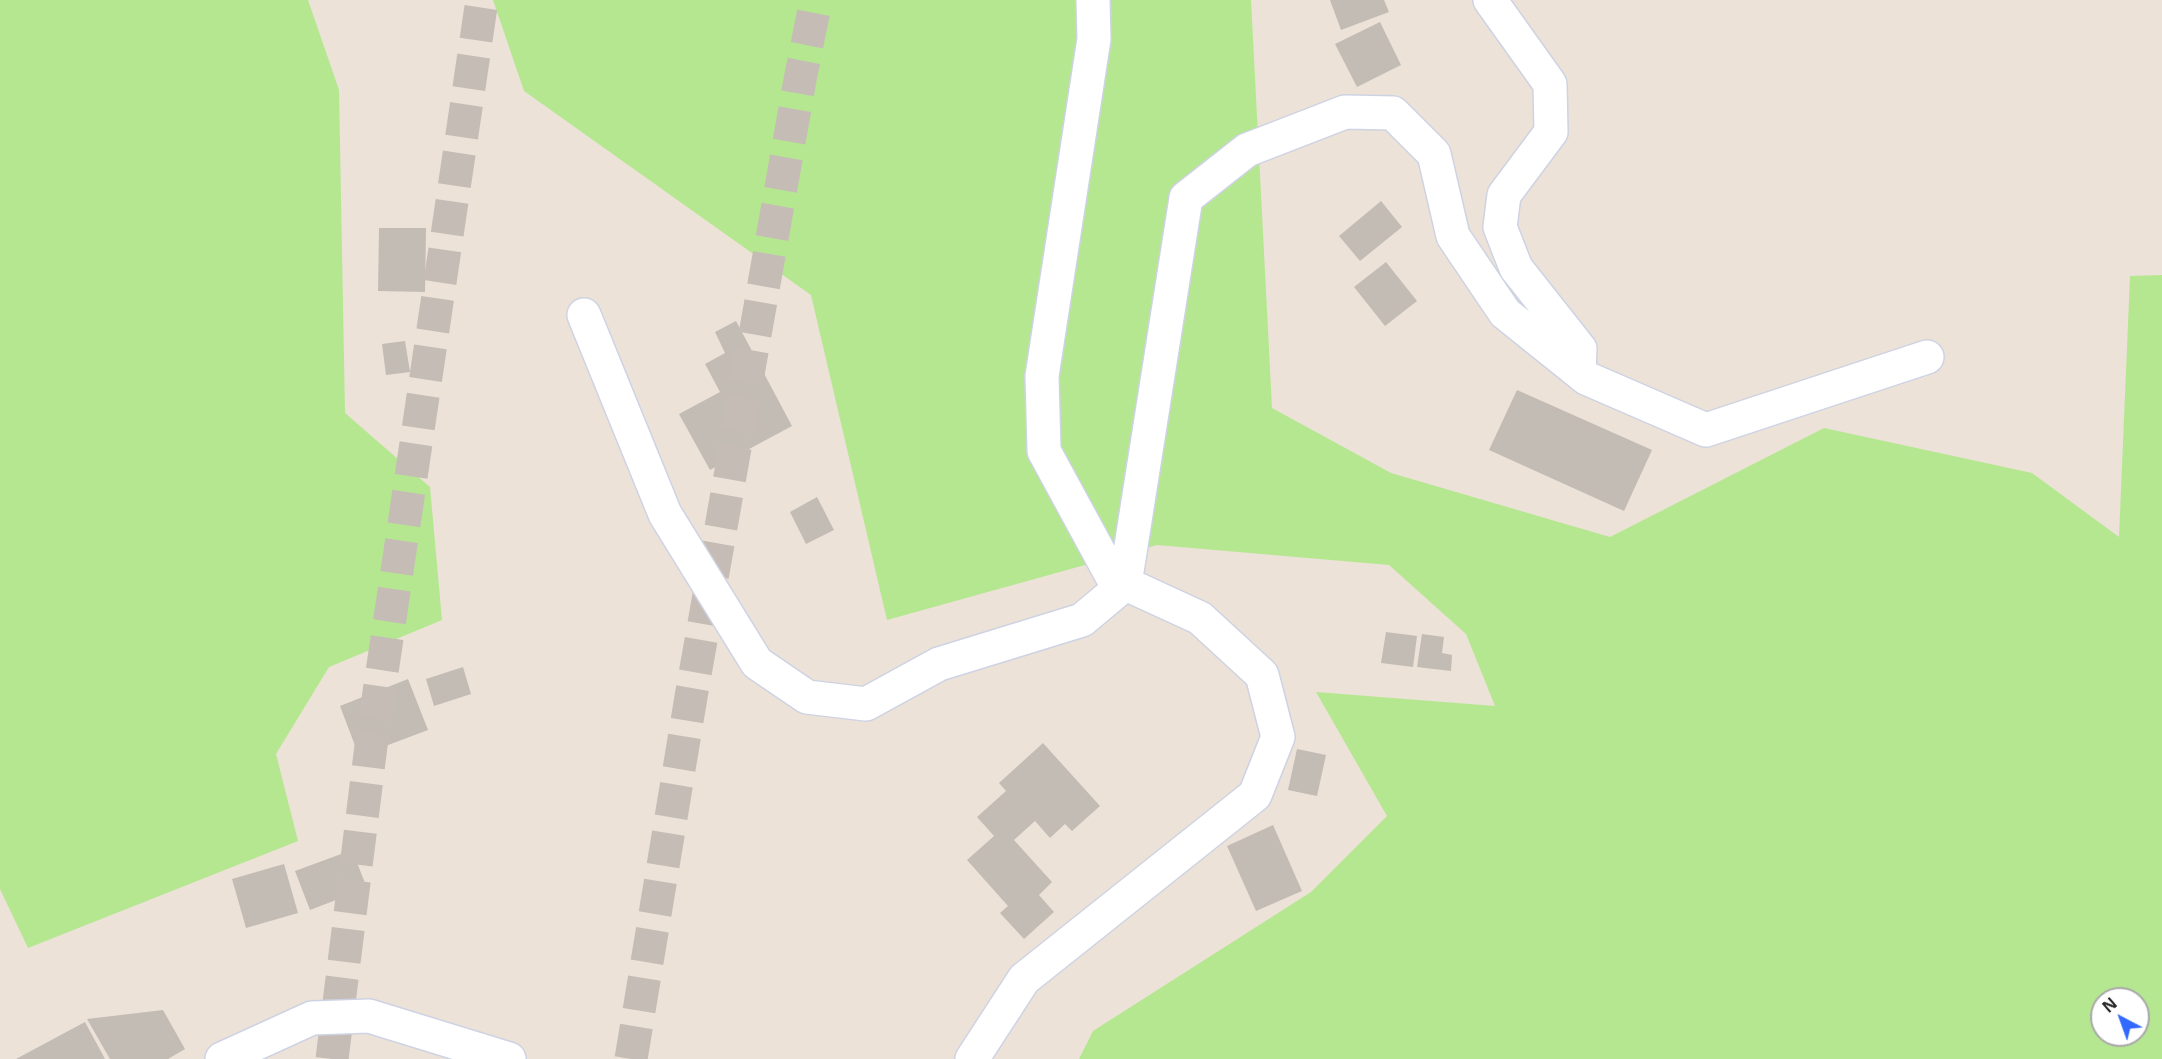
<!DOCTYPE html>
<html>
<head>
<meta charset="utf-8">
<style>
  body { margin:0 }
  #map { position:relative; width:2162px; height:1059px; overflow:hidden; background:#ece2d8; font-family:"Open Sans",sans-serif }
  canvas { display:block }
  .north { position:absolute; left:2090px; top:987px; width:60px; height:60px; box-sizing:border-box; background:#fff; border:2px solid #a9a9a9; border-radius:50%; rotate:319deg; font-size:16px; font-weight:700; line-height:24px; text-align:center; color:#282828 }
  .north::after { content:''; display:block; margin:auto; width:21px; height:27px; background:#326aff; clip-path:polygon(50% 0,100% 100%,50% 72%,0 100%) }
</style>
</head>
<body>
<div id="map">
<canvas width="2162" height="1059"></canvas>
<div class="north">N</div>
</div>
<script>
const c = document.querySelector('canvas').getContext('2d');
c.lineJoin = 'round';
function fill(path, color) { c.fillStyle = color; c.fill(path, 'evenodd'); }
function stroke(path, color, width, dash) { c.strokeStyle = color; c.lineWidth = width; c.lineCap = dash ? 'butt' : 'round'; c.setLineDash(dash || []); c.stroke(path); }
fill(new Path2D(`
  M0 0H308L339 90 345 413 430 487 442 620 329 667 276 754 298 841 28 948 0 889Z
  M493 0H1251L1272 408 1391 473 1610 537 1824 428 2032 473 2119 537 2130 276 2162 275V1059H1079L1093 1031 1311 892 1387 816 1316 692 1495 706 1466 634 1389 565 1157 545 887 620 811 295 524 91ZM2102 999H2138V1035H2102Z`), '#b5e790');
fill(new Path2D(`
  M1330 0H1384L1389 12 1341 30Z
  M1380 22 1401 65 1357 87 1335 44Z
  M1381 201 1402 227 1360 261 1339 236Z
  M379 228H426L425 292 378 291Z
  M1386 262 1417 301 1385 326 1354 287Z
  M736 321 792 426 710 470 679 414 720 392 705 364 725 353 715 332Z
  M405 341 410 372 386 375 382 344Z
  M1517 390 1652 450 1624 511 1489 450Z
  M817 497 834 530 806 544 790 512Z
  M1386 632 1417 636 1413 667 1381 663Z
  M1422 634 1444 637 1442 653 1452 655 1451 671 1417 667Z
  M463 667 471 694 434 706 426 679Z
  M408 679 428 730 359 756 340 706Z
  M1043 743 1100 806 1072 831 1065 824 1050 838 1035 821 1014 840 1052 882 1039 895 1054 912 1024 939 1000 913 1008 906 967 860 994 836 977 817 1006 791 999 783Z
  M1297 749 1326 755 1317 796 1288 790Z
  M1273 825 1302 891 1256 911 1227 846Z
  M352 850 367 888 310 910 295 871Z
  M284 864 298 913 246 928 232 879Z
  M163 1010 185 1049 168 1059H110L87 1019Z
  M85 1022 105 1059H16Z`), '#c3bcb5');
stroke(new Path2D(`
  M332 1059 371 746 482 0
  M631 1059 691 697 800 80 816 0`), '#c5bdb5', 33, [33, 16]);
const street = new Path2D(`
  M1490 0 1550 84 1551 132 1504 195 1500 227 1516 268 1580 349 1579 372
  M584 315 665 514 757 663 807 697 866 704 939 664 1082 620 1125 584 1186 198 1247 150 1345 112 1393 113 1434 154 1453 236 1505 313 1586 378 1706 430 1927 357
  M222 1059 312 1018 369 1016 509 1059
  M972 1059 1024 979 1255 795 1278 737 1262 675 1200 618 1113 578 1044 451 1042 376 1094 39 1093 0`);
stroke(street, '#ced3e3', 36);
stroke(street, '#fff', 33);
</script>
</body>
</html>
